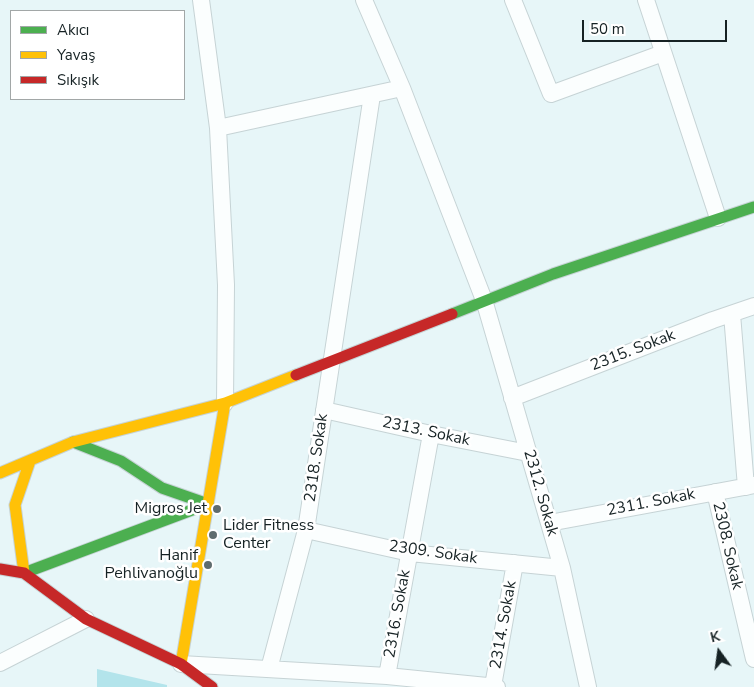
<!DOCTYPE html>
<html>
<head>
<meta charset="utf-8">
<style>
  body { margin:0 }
  #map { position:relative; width:754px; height:687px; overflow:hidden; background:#e7f6f8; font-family:"Nunito Sans",sans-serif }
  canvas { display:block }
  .legend { position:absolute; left:10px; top:10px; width:175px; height:90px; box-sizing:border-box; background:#fff; border:1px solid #a2a7a7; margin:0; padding:6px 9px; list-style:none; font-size:15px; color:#162224 }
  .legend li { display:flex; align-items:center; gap:10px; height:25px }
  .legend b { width:25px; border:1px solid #a2a7a7 }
  .north { position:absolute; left:694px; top:627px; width:50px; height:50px; -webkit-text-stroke:4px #fff; paint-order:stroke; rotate:346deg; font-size:14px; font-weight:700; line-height:20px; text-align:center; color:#162224 }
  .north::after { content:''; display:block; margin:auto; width:18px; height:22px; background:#162224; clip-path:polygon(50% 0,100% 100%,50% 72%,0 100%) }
  .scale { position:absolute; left:582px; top:20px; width:145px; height:22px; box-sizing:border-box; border:2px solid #162224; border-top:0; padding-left:6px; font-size:15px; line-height:18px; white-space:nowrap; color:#162224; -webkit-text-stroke:4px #fff; paint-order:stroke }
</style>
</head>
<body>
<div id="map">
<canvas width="754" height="687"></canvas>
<ul class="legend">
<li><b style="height:6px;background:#4caf50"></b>Akıcı</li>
<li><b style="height:6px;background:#ffc107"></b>Yavaş</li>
<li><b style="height:6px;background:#c62828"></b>Sıkışık</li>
</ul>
<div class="north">K</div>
<div class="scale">50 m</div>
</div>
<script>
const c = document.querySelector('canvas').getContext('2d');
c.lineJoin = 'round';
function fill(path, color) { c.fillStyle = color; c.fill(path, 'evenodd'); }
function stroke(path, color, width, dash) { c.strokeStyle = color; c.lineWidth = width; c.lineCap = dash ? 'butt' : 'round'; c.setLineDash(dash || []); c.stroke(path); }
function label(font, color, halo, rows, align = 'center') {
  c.font = font + ' "Nunito Sans",sans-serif'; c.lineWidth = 5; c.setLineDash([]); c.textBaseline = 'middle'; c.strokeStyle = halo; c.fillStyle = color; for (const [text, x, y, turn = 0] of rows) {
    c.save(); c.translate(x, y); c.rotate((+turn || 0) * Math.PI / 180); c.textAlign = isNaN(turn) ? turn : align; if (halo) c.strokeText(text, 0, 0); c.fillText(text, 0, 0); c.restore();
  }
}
fill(new Path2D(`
  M97 669 167 685V687H97Z`), '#b3e4eb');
const street = new Path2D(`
  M201 0 218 128 226 285 225 403
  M364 0 402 88 484 300 562 568 588 687
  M513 0 551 94 663 53
  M646 0 718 218
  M218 128 402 88
  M732 314 746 487
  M512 398 713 320 754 306
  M324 410 431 434 528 453
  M715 492 754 659
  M549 523 754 485
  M306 530 410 553 562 568
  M0 663 86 619
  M181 664 387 676 497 687
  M269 669 306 530 372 95
  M387 676 431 434
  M493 686 515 563`);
const fast = new Path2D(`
  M452 314 553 274 754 207
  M73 442 121 461 162 488 208 504
  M24 573 208 504`);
const slow = new Path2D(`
  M0 473 73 442 225 403 296 375
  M24 573 15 505 30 461
  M181 664 225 403`);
const jam = new Path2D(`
  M296 375 452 314
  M0 569 24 573 86 619 181 664 212 687`);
stroke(street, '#c6d3d5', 18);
stroke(fast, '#c6d3d5', 13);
stroke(slow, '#c6d3d5', 13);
stroke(jam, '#c6d3d5', 13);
stroke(street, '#fbfefe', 16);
stroke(fast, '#4caf50', 11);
stroke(slow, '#ffc107', 11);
stroke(jam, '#c62828', 11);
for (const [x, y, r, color] of [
  [217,509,5,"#5f6c6e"],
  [213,535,5,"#5f6c6e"],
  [208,565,5,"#5f6c6e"]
]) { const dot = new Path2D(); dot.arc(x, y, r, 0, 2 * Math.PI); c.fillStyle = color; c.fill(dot); stroke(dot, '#fff', 2); }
label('16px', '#162224', '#fff', [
  ["2315. Sokak",633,351,-21],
  ["2313. Sokak",426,432,12],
  ["2318. Sokak",317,458,-82],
  ["2312. Sokak",540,493,74],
  ["2311. Sokak",651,503,-11],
  ["2308. Sokak",727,546,77],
  ["2309. Sokak",433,553,8],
  ["2316. Sokak",398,614,-80],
  ["2314. Sokak",504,625,-80]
]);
label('16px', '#162224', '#fff', [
  ["Migros Jet",207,509],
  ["Lider Fitness",223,526,"left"],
  ["Center",223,544,"left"],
  ["Hanif",198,556],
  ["Pehlivanoğlu",198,574]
], 'right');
</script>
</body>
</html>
